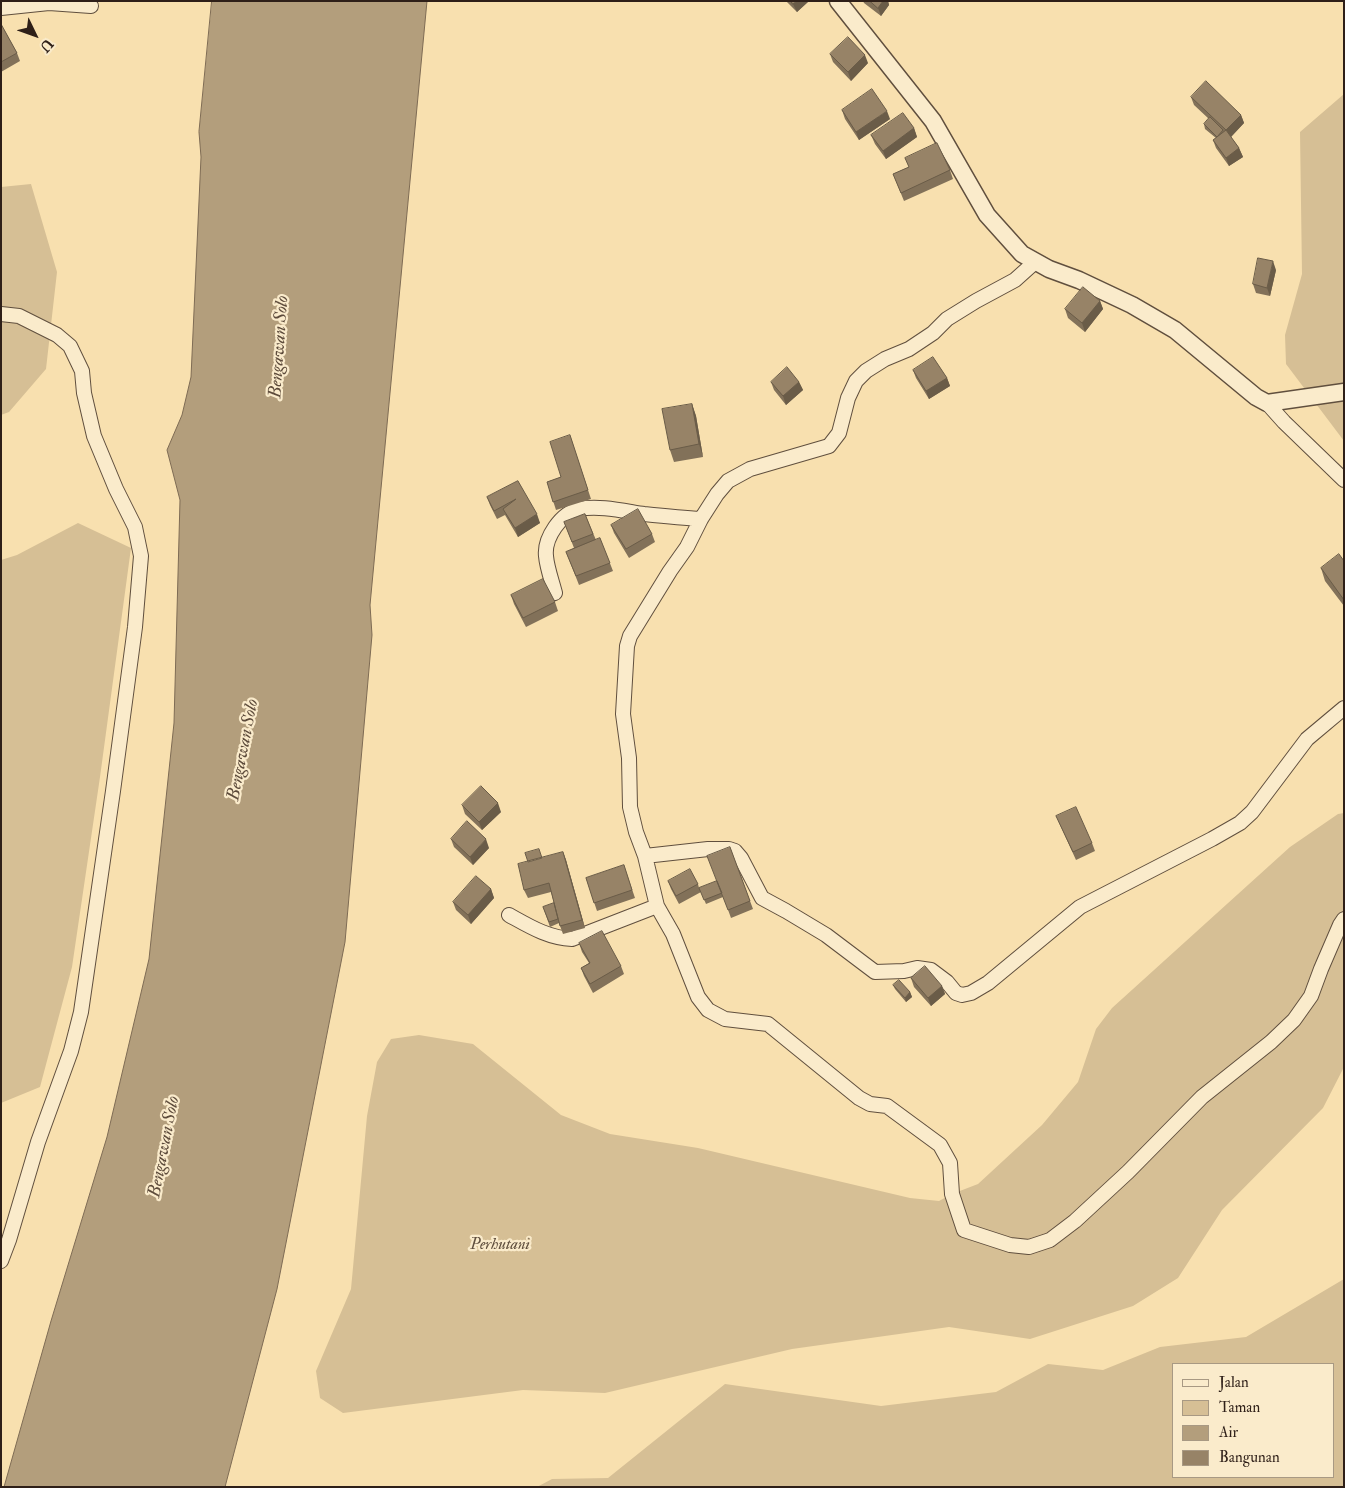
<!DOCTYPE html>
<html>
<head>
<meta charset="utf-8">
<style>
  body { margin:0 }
  #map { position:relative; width:1345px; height:1488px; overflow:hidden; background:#f8e0af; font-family:"IM FELL Double Pica",serif }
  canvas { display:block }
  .frame { position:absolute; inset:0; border:2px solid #2e1f18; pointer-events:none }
  .legend { position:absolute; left:1172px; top:1363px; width:162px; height:115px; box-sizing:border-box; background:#faebcb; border:1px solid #a89983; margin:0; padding:6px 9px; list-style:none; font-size:15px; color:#2e1f18 }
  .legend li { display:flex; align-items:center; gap:10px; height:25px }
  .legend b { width:25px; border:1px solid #a89983 }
  .north { position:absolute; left:10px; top:10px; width:50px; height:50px; -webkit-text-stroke:4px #faebcb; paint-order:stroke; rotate:132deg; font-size:14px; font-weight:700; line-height:20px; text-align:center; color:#2e1f18 }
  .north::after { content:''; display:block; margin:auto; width:18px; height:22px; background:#2e1f18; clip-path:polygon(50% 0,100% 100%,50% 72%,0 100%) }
</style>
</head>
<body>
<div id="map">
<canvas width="1345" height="1488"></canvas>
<div class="frame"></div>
<ul class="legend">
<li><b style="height:6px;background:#faebcb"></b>Jalan</li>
<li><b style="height:14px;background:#d6bf95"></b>Taman</li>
<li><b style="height:14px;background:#b39e7c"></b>Air</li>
<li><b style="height:14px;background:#978367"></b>Bangunan</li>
</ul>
<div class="north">U</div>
</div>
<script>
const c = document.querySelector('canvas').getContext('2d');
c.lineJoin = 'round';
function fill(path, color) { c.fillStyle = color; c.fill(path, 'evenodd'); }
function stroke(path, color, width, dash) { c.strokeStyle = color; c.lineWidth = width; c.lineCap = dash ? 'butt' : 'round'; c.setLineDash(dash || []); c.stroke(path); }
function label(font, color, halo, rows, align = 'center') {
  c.font = font + ' "IM FELL Double Pica",serif'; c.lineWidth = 4.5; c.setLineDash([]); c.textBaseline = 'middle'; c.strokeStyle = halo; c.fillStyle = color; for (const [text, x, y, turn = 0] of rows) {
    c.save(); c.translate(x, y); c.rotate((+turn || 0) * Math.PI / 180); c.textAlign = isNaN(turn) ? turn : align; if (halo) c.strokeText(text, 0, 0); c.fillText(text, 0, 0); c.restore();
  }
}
fill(new Path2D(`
  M1344 94V441L1286 364 1285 335 1302 274 1300 132Z
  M31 184 57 272 46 369 9 412 1 415V187Z
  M78 523 131 548 100 777 72 967 40 1087 1 1103V560L17 555Z
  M1344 813V1067L1323 1108 1222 1210 1178 1278 1133 1306 1030 1339 949 1327 792 1349 605 1393 523 1390 343 1413 320 1398 316 1371 351 1289 367 1116 377 1062 391 1039 419 1035 473 1044 561 1115 610 1134 698 1148 910 1198 939 1201 952 1194 978 1184 1042 1125 1078 1082 1096 1029 1112 1008 1290 847 1338 814Z
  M1344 1279V1487H537L552 1479 608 1478 725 1384 881 1406 996 1392 1048 1364 1103 1370 1160 1347 1246 1337ZM1334 1364V1477H1174V1364Z`), '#d6bf95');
const water = new Path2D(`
  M212 1H427L370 605 372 635 345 942 277 1289 225 1487H4L51 1321 107 1137 149 959 174 723 180 500 167 450 182 415 191 377 201 157 199 132Z`);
fill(water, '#b39e7c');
stroke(water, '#7e6b54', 1);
const minor = new Path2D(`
  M1 8 49 3 91 6
  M1035 262 1015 280 976 301 947 319 933 333 909 349 885 359 866 371 856 381 848 398 839 433 829 446 750 469 728 481 717 494 701 519 687 547 670 571 630 636 627 646 623 714 629 758 630 807 636 832 645 856 657 906 673 934 698 997 708 1010 725 1019 768 1024 859 1098 870 1104 887 1106 940 1145 950 1163 952 1194 964 1230 1010 1245 1029 1247 1050 1240 1075 1221 1128 1172 1202 1097 1271 1042 1294 1020 1311 996 1321 969 1340 925 1344 919
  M1 314 19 316 57 335 70 346 82 371 84 393 94 436 116 489 135 527 141 556 135 627 113 791 81 1012 71 1051 38 1142 9 1240 1 1261
  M1267 403 1284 422 1344 480
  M555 593C552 581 547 568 546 556 544 538 561 513 579 509 599 505 624 511 644 514 663 516 682 518 701 519
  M645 856 708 849H729L735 851 741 858 762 898 786 911 826 935 875 972 904 971 917 968 931 970 947 982 956 993 962 995 971 993 988 983 1080 907 1212 839 1240 823 1252 812 1307 739 1344 708
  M509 915C529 926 548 938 572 939L657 906`);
const tertiary = new Path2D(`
  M838 1 933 121 987 215 1022 254 1049 269 1079 280 1132 305 1175 330 1256 397 1267 403 1344 392`);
stroke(minor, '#604f3e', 16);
stroke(tertiary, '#604f3e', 19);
stroke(minor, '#faebcb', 14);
stroke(tertiary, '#faebcb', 16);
fill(new Path2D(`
  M786 1H809L797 12Z
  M863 1H888L889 5 881 16 864 3Z
  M1 24 17 53 20 61 1 72Z
  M830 54 868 63 851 81 833 62Z
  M1191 97 1241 115 1244 123 1231 137 1239 148 1243 157 1229 166 1216 148 1213 140 1216 138 1205 129 1204 124 1209 119 1194 105Z
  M842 110 890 119 859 140 845 119Z
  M914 128 917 137 886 159 875 144 871 135Z
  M905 158 950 170 953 179 904 201 893 174 909 167Z
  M1276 270 1270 296 1256 293 1253 284Z
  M1100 301 1103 309 1085 332 1068 318 1065 309Z
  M913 370 947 378 950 386 929 399 916 378Z
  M771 382H799L803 390 786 405 774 390Z
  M692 404 696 416 703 457 674 462 670 450Z
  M570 435 591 499 556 510 547 482 561 477Z
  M518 481 540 523 518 537 505 515 497 519 490 505 487 497Z
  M585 514 596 540 600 538 613 571 579 585 566 552 574 548 564 522Z
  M611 525 652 534 655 542 629 558 614 533Z
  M1344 561V606L1325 581 1321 568Z
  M511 595 555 602 558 611 526 627 514 604Z
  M462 805 501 812 482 830 465 814Z
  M1056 816 1092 843 1095 851 1076 860Z
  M451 839 489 848 473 865 454 847Z
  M730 847 753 909 731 918 722 893 723 897 706 904 701 892 679 904 671 889 668 881 698 884 699 888 717 881Z
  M563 852 566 860 585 928 563 934 559 923 550 927 543 907 554 903 551 892 528 898 524 890 542 858Z
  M624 865 635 898 597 911 586 878Z
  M491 889 494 898 471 924 456 910 453 902Z
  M579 943 621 966 624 974 593 993 584 976 581 968 589 963 582 952Z
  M911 978 942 986 945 994 931 1006 914 987Z
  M893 985 910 992 912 997 906 1002 895 989Z`), '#827159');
fill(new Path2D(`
  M797 1H809L797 12 793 4Z
  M883 1H888L889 5 881 16 878 8Z
  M865 55 868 63 851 81 848 72Z
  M887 111 890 119 859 140 856 132Z
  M1241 115 1244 123 1229 139 1226 130Z
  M914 128 917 137 886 159 883 151Z
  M1239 148 1243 157 1229 166 1226 158Z
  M1273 261 1276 270 1270 296 1267 288Z
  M1100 301 1103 309 1085 332 1082 323Z
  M947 378 950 386 929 399 926 391Z
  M799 382 803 390 786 405 783 396Z
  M692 404 696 416 703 457 699 444Z
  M537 514 540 523 518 537 515 528Z
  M498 803 501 812 482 830 479 822Z
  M486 839 489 848 473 865 470 857Z
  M563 852 566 860 585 928 582 920Z
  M491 889 494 898 471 924 468 915Z
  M942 986 945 994 931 1006 928 998Z
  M910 992 912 997 906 1002 905 998Z`), '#6a5c48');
const building = new Path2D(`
  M791 1H797L793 4Z
  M870 1H883L878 8Z
  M1 24 17 53 1 62Z
  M848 37 865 55 848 72 830 54Z
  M1206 81 1241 115 1226 130 1239 148 1226 158 1213 140 1226 130 1191 97Z
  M872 89 887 111 856 132 842 110Z
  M903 113 914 128 883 151 871 135Z
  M1210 117 1223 130 1217 137 1204 124Z
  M937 143 950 170 901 193 893 174 909 167 905 158Z
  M1258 258 1273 261 1267 288 1253 284Z
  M1083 287 1100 301 1082 323 1065 309Z
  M933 357 947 378 926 391 913 370Z
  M787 367 799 382 783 396 771 382Z
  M692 404 699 444 670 450 662 409Z
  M570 435 588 490 553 502 547 482 561 477 550 442Z
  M518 481 537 514 515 528 503 509 516 499 494 511 487 497Z
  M638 509 652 534 626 549 611 525Z
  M585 514 593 534 572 542 564 522Z
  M600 538 610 563 576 576 566 552Z
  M1339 554 1344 561V600L1321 568Z
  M543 579 555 602 523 618 511 595Z
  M481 786 498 803 479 822 462 805Z
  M1076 807 1092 843 1073 852 1056 816Z
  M467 821 486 839 470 857 451 839Z
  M730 847 750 901 728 910 707 856Z
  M539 849 542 858 528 862 525 853Z
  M563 852 582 920 560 926 549 883 524 890 518 864Z
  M624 865 632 890 594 903 586 878Z
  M690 869 698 884 676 896 668 881Z
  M476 876 491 889 468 915 453 902Z
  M717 881 722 893 704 900 699 888Z
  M554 903 558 919 549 922 543 907Z
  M602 931 621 966 590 984 581 968 590 963 579 943Z
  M925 966 942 986 928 998 911 978Z
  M899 980 910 992 905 998 893 985Z`);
fill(building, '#978367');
stroke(building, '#6a5c48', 1);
label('italic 16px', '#604f3e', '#faebcb', [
  ["Perhutani",500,1246]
]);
label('italic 18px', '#5d4b3b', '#faebcb', [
  ["Bengawan Solo",280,347,-86],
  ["Bengawan Solo",244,750,-79],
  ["Bengawan Solo",165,1147,-79]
]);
</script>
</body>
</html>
